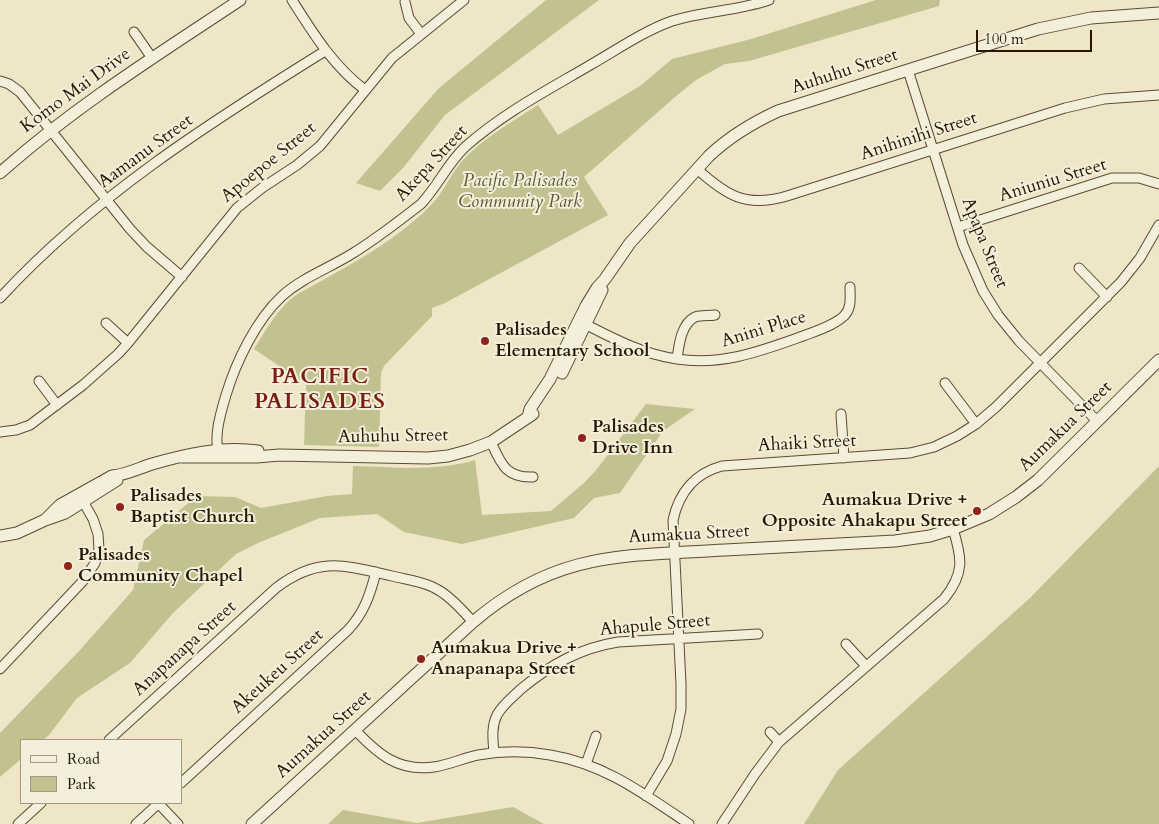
<!DOCTYPE html>
<html>
<head>
<meta charset="utf-8">
<style>
  body { margin:0 }
  #map { position:relative; width:1159px; height:824px; overflow:hidden; background:#eee6c7; font-family:Cardo,serif }
  canvas { display:block }
  .legend { position:absolute; left:20px; top:739px; width:162px; height:65px; box-sizing:border-box; background:#f4efdb; border:1px solid #a29985; margin:0; padding:6px 9px; list-style:none; font-size:15px; color:#271803 }
  .legend li { display:flex; align-items:center; gap:10px; height:25px }
  .legend b { width:25px; border:1px solid #a29985 }
  .scale { position:absolute; left:976px; top:30px; width:116px; height:22px; box-sizing:border-box; border:2px solid #271803; border-top:0; padding-left:6px; font-size:15px; line-height:18px; white-space:nowrap; color:#271803; -webkit-text-stroke:4px #f4efdb; paint-order:stroke }
</style>
</head>
<body>
<div id="map">
<canvas width="1159" height="824"></canvas>
<ul class="legend">
<li><b style="height:6px;background:#f4efdb"></b>Road</li>
<li><b style="height:14px;background:#c1c290"></b>Park</li>
</ul>
<div class="scale">100 m</div>
</div>
<script>
const c = document.querySelector('canvas').getContext('2d');
c.lineJoin = 'round';
function fill(path, color) { c.fillStyle = color; c.fill(path, 'evenodd'); }
function stroke(path, color, width, dash) { c.strokeStyle = color; c.lineWidth = width; c.lineCap = dash ? 'butt' : 'round'; c.setLineDash(dash || []); c.stroke(path); }
function label(font, color, halo, rows, align = 'center') {
  c.font = font + ' Cardo,serif'; c.lineWidth = 4; c.setLineDash([]); c.textBaseline = 'middle'; c.strokeStyle = halo; c.fillStyle = color; for (const [text, x, y, turn = 0] of rows) {
    c.save(); c.translate(x, y); c.rotate((+turn || 0) * Math.PI / 180); c.textAlign = isNaN(turn) ? turn : align; if (halo) c.strokeText(text, 0, 0); c.fillText(text, 0, 0); c.restore();
  }
}
fill(new Path2D(`
  M546 0H599L445 115 403 168 380 191 356 183 439 88Z
  M876 0H940L939 6 749 61 725 64 696 80 675 97 584 177 608 215 445 303 432 308V316L384 366 381 373 379 447 304 445 306 384 254 349C266 330 277 309 296 295 342 269 393 244 431 205 444 192 450 175 462 161 482 139 513 121 538 105L558 135 640 86 672 59 751 39Z
  M646 404 695 409 663 431 620 493 594 498 574 518 462 544 404 532 377 514 320 518 258 543 236 554 173 613 130 663 77 698 49 735 43 740H21V759L0 777V733L80 650 133 590 144 540 197 496 235 497 261 508 327 496 352 494 353 466C394 467 436 472 475 460L482 515 551 511 585 482 597 469Z
  M1159 466V824H804L838 770 1030 598Z
  M513 807 544 824H328L343 810 417 823Z`), '#c1c290');
const minor = new Path2D(`
  M292 0C313 33 333 66 365 90
  M405 2 409 18 421 34
  M134 32 152 58
  M908 70 963 245 983 291 998 315 1019 341 1097 421
  M0 81 9 84 20 92 130 229 147 247 182 277
  M697 169C727 196 746 208 787 196L1065 108 1104 99 1159 95
  M958 227 1112 178H1139L1159 184
  M1079 268 1107 297
  M0 298C93 197 209 123 325 51
  M581 322C612 338 642 354 677 359 722 366 761 351 803 336 816 331 833 326 844 316 852 308 850 297 850 287
  M106 323 128 343
  M677 359C679 345 681 324 695 317 701 315 709 316 715 315
  M39 381 57 405
  M945 383 976 424
  M841 414 844 458
  M0 432 16 430 30 425 83 385 118 354 128 343 237 208 262 188 297 165 320 146 392 58 464 0
  M491 442C501 464 506 478 533 477
  M219 455C213 437 221 412 226 395 236 362 256 320 282 296 302 278 327 269 350 255 375 240 398 222 421 204 438 186 447 164 465 147 503 113 548 90 592 64 618 49 644 31 672 21 704 11 737 11 769 0
  M846 644 866 666
  M0 669 83 581 95 563 99 549 98 534 93 519 80 496
  M355 730C378 754 398 772 434 767 449 765 463 758 478 755 501 751 527 751 550 755 605 764 644 794 689 824
  M770 732 779 742
  M109 740 276 588C318 556 344 565 392 576 408 580 426 582 440 591 453 599 463 611 473 622
  M494 753C493 740 491 727 497 715 503 704 513 697 521 689 550 665 580 648 618 642L758 634
  M586 764 596 736
  M181 783 348 630C364 613 370 595 376 572
  M646 796 667 761 676 734 681 709V684L673 520C679 493 695 473 722 466L910 453 934 447 957 436 976 424 996 407 1121 282 1140 258 1159 225
  M158 803 178 824
  M18 824 41 803
  M136 824 159 803
  M722 824 755 774 779 742 944 599C965 573 962 558 953 529`);
const tertiary = new Path2D(`
  M0 173C74 107 157 55 240 0
  M562 373 602 290
  M528 417 530 409 550 379 586 306 597 288 605 279 630 243 709 156C730 136 752 123 778 111L1038 29 1091 18 1159 13
  M182 457H257L279 455 428 458 448 456 470 450 491 442 533 414
  M45 520 60 505 112 476C126 475 139 468 152 464 187 454 222 446 258 451
  M0 536 17 533 45 520 65 513 117 480
  M252 824 473 622C556 551 623 556 725 550 782 547 838 544 895 541L930 536 953 529 989 514 1016 497 1038 480 1159 360`);
stroke(minor, '#594c34', 11);
stroke(tertiary, '#594c34', 13);
stroke(minor, '#f4efdb', 9);
stroke(tertiary, '#f4efdb', 11);
for (const [x, y, r, color] of [
  [485,341,5,"#8f2418"],
  [582,438,5,"#8f2418"],
  [120,507,5,"#8f2418"],
  [977,511,5,"#8f2418"],
  [68,566,5,"#8f2418"],
  [421,659,5,"#8f2418"]
]) { const dot = new Path2D(); dot.arc(x, y, r, 0, 2 * Math.PI); c.fillStyle = color; c.fill(dot); stroke(dot, '#f4efdb', 2); }
label('18px', '#271803', '#f4efdb', [
  ["Auhuhu Street",845,72,-18],
  ["Komo Mai Drive",76,91,-36],
  ["Anihinihi Street",919,137,-18],
  ["Aamanu Street",146,152,-36],
  ["Apoepoe Street",269,163,-39],
  ["Akepa Street",432,164,-47],
  ["Aniuniu Street",1053,181,-17],
  ["Apapa Street",984,243,68],
  ["Anini Place",764,330,-17],
  ["Aumakua Street",1066,427,-44],
  ["Auhuhu Street",393,437,-1],
  ["Ahaiki Street",807,444,-3],
  ["Aumakua Street",689,535,-3],
  ["Ahapule Street",655,626,-5],
  ["Anapanapa Street",185,649,-42],
  ["Akeukeu Street",278,672,-42],
  ["Aumakua Street",324,735,-42]
]);
label('italic 18px', '#5d5434', '#f4efdb', [
  ["Pacific Palisades",520,182],
  ["Community Park",520,203]
]);
label('bold 18px', '#271803', '#f4efdb', [
  ["Palisades",495,331],
  ["Elementary School",495,352],
  ["Palisades",592,428],
  ["Drive Inn",592,449],
  ["Palisades",130,497],
  ["Baptist Church",130,518],
  ["Aumakua Drive +",967,501,"right"],
  ["Opposite Ahakapu Street",967,522,"right"],
  ["Palisades",78,556],
  ["Community Chapel",78,577],
  ["Aumakua Drive +",431,649],
  ["Anapanapa Street",431,670]
], 'left');
c.letterSpacing = '1px';
label('bold 22px', '#7a1f14', '#f4efdb', [
  ["PACIFIC",320,378],
  ["PALISADES",320,403]
]);
c.letterSpacing = '0px';
</script>
</body>
</html>
